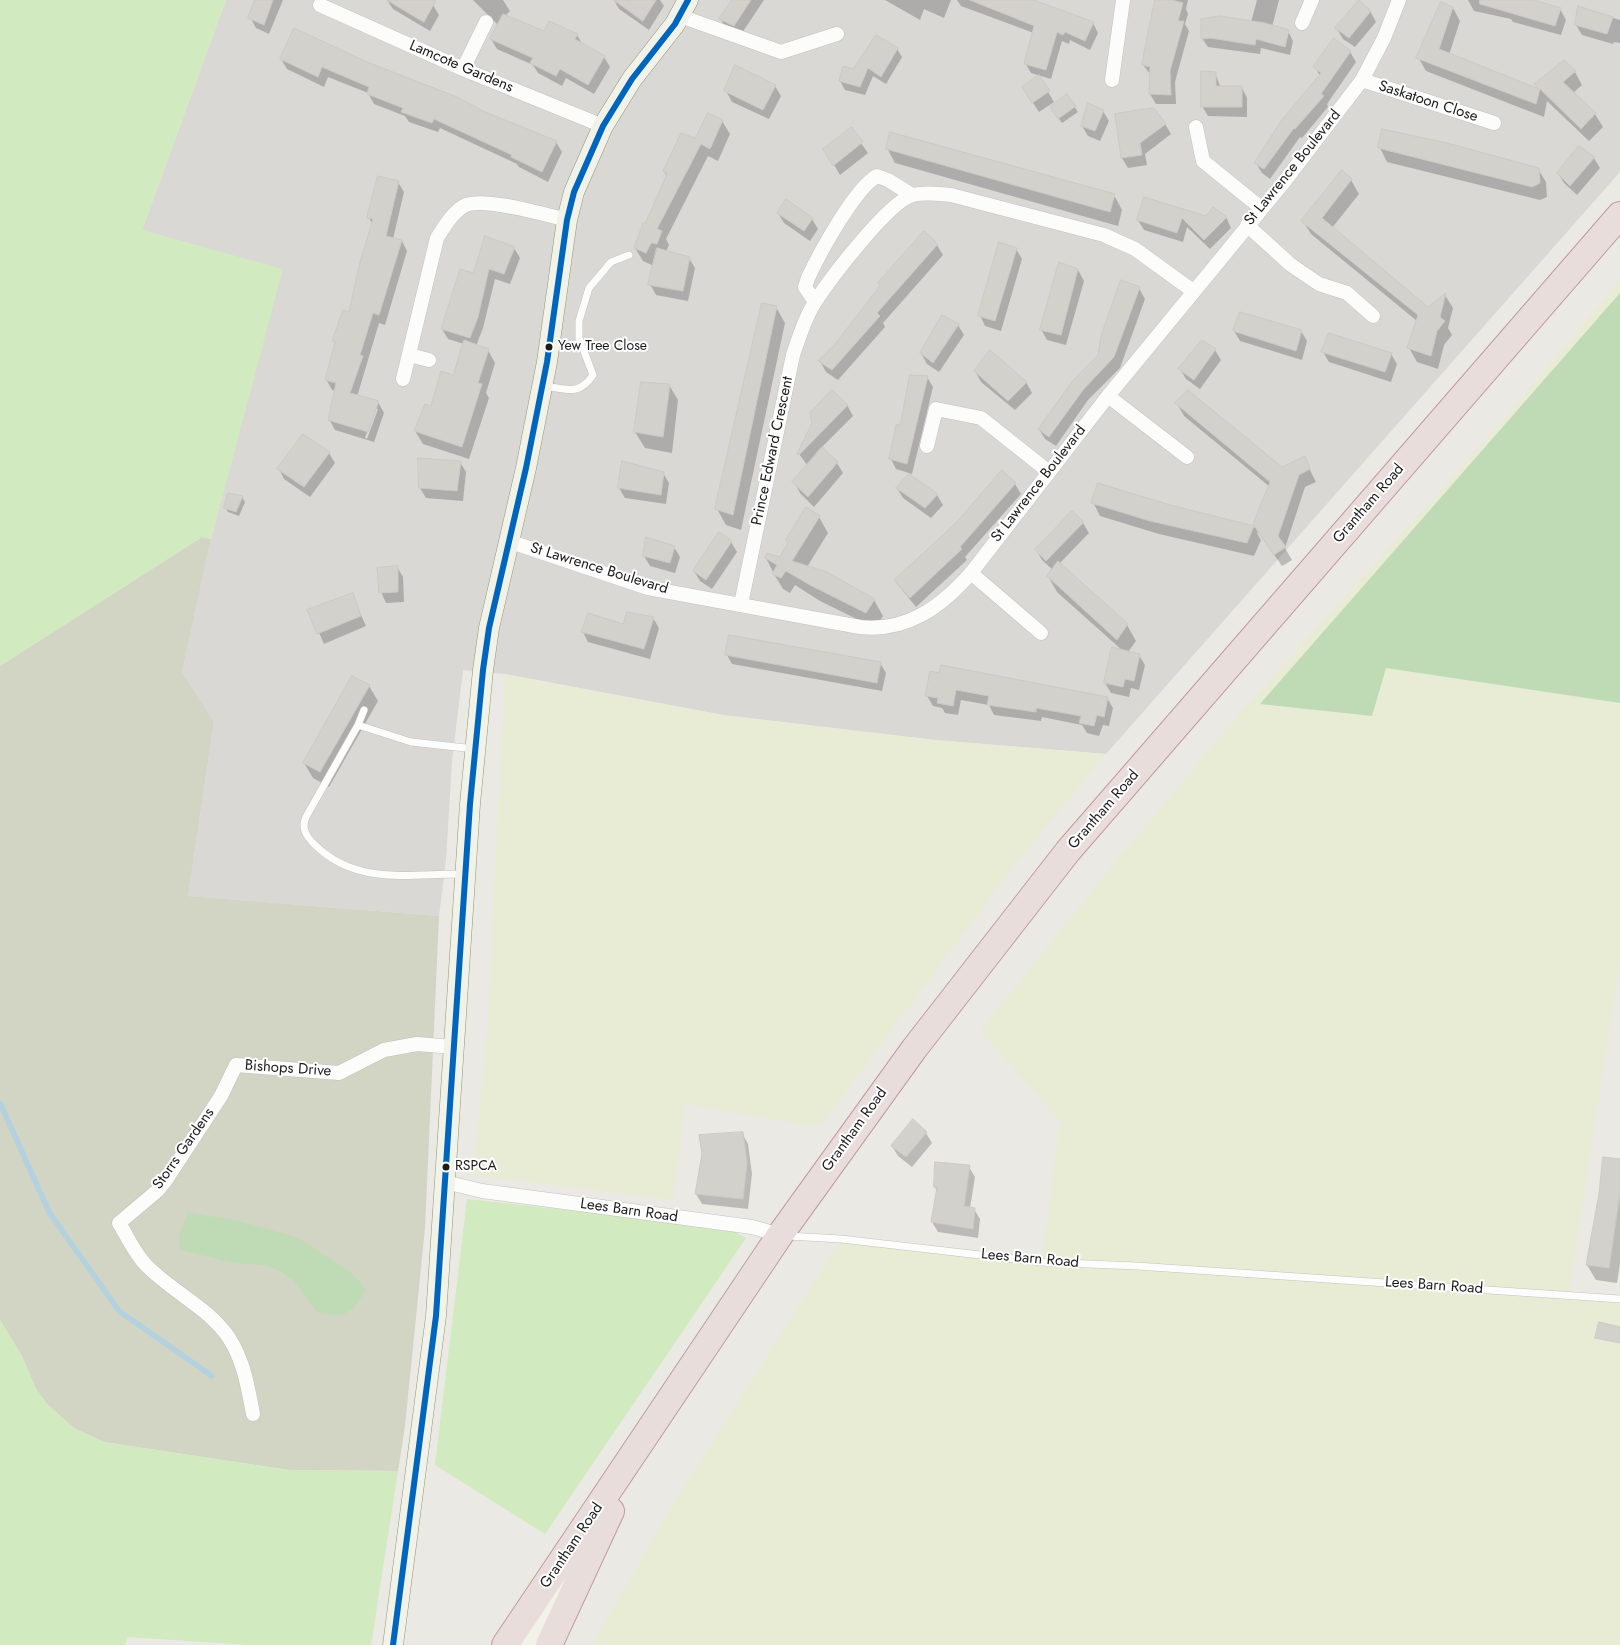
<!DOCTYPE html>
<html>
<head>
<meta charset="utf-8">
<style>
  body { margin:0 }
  canvas { display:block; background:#eae9e3 }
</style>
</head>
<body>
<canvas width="1620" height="1645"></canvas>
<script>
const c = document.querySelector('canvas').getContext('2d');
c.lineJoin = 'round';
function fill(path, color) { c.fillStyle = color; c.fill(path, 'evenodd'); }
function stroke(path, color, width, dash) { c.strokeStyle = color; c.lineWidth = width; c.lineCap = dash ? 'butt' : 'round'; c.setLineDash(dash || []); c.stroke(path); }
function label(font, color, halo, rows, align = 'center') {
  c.font = font + ' Jost,sans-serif'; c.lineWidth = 4; c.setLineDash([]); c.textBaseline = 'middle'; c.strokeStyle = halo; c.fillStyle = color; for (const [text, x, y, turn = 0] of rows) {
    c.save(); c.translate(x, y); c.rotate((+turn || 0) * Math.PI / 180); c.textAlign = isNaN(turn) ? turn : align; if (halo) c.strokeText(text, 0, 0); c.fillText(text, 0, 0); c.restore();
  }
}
fill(new Path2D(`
  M226 0H1620V172L1106 754 935 740 723 715 505 674 463 670 452 761 446 860 439 916 188 896 214 722 182 672 211 539 282 270 142 230Z`), '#d9d8d5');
fill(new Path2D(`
  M202 537 211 539 182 672 214 722 188 896 439 916 425 1228 405 1426 398 1471 289 1470 104 1442 74 1428 47 1404 36 1389 22 1356 0 1320V666Z`), '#d2d4c4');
fill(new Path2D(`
  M1620 280V962L1569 1294 1620 1299V1645H592L668 1513 841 1239 1041 1262 1060 1121 980 1031 1112 866 1242 711 1484 442Z
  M505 674 723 715 935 740 1106 754 1013 867 819 1127 686 1104 673 1200 473 1175 487 1036Z`), '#e8ecd5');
fill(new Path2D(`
  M0 0H226L142 230 283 269 211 539 202 537 0 666Z
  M467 1199 728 1228 746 1238 545 1534 435 1465Z
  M0 1320 22 1356 36 1389 47 1404 74 1428 104 1442 289 1470 398 1471 371 1645H251L128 1637 125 1645H0Z`), '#d1eabf');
fill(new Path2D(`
  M1620 293V703L1386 668 1372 716 1260 704Z
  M188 1212 244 1222 298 1238 347 1270 360 1281 365 1291C351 1315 345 1318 317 1312L295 1282 277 1269 263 1265 235 1263 180 1250 179 1236Z`), '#bfdbb6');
fill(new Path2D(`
  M256 0H283L269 34 256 28 250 17Z
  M387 0H424L433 5 439 15 430 31 393 9Z
  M473 0H503L510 11 505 16 545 33 577 35 583 45 604 57 610 67 594 94 566 78 562 86 538 73 533 65 497 49 491 39 498 25Z
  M614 0H660L664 6 649 30 619 9Z
  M733 0H764L740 36 726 29 721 19Z
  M885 0H951L944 18 924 9 920 20Z
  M957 0H1026L1077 18 1078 16 1093 23 1098 33 1090 50 1070 40 1069 44 1062 41 1051 79 1031 73 1025 63 1034 33 961 6Z
  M1157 0H1188L1186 9 1188 14 1185 24 1189 31 1175 82 1176 104H1156L1150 94 1151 75 1143 65Z
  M1257 0H1279L1272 27 1288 31 1293 41 1290 55 1261 48 1260 54 1208 47 1202 38 1251 22Z
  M1468 0H1528L1560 9 1566 20 1561 35 1513 22 1511 19 1474 11Z
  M1453 8 1460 21 1449 55 1539 90 1536 84 1575 72 1582 85 1573 93 1595 114 1603 127 1589 141 1547 101 1544 117 1426 71 1418 57Z
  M1579 8 1620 20V43L1614 42 1613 44 1582 35 1576 25Z
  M1370 11 1376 22 1355 47 1343 39 1337 29Z
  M897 49 902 57 886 84 873 76 865 95 845 90 840 81 853 71Z
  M1350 52 1356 62 1327 104 1328 107 1302 138 1300 137 1270 179 1262 173 1256 163 1320 76 1315 67Z
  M281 59 367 64 556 142 562 152 548 182 519 167 517 164 440 128 438 132 409 122 405 116 374 104 368 93 328 77 324 87 287 69Z
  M1215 73 1221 88H1242L1247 98V117L1208 116 1202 106Z
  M1039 77 1054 102 1039 112 1029 97Z
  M775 86 781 96 769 119 732 102 726 91Z
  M1067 96 1078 112 1062 123 1054 112Z
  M1103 111 1109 121 1100 141 1088 136 1082 126Z
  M1116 115 1165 124 1171 134 1145 154 1147 165 1128 168 1122 158Z
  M722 121 730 134 718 161 708 156 666 239 669 245 666 252 689 258 695 268 688 301 656 295 650 284 654 266 643 261 635 248 667 177 664 171Z
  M851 129 868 153 840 175 825 149Z
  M887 148 1114 195 1122 210 1118 226 895 163Z
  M1380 148 1538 169 1546 182 1547 197 1540 200 1387 162Z
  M1594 158 1600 168 1577 195 1564 183 1558 173Z
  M1343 172 1351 180 1359 194 1332 228 1428 309 1445 295 1453 308 1448 328 1452 335 1444 345 1438 369 1417 362 1409 348 1417 321 1311 234 1303 221Z
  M398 182 404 192 393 239 402 241 407 251 385 325 379 323 357 397 378 402 384 413 374 442 335 430 329 419 336 391 332 390 326 379 336 345 333 341 350 314 373 225 369 218ZM375 409H378L367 439 365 438Z
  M1145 199 1206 218 1226 217 1231 228 1210 249 1187 227 1183 242 1144 230 1138 220Z
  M778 213 812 219 818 229 810 241 784 223Z
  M937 245 943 255 883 323 885 327 838 380 826 372 820 361Z
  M514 248 520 258 510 284 495 279 483 328 476 346 488 350 495 363 486 393 489 398 469 459 423 444 415 431 454 376 464 344 448 339 442 329 474 274Z
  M1016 249 1022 259 1001 331 985 326 980 315Z
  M1078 270 1084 281 1066 345 1047 340 1041 329Z
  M1139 288 1145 299 1120 368 1088 400 1056 446 1045 439 1039 429 1099 355Z
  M776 307 785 323 741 530 726 525 717 509Z
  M958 325 964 335 939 372 927 364 921 353Z
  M1234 331H1301L1307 341 1302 360 1240 341Z
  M1215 350 1221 360 1200 389 1186 379 1180 369Z
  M1323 352 1391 354 1397 364 1391 382 1329 362Z
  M975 371 1026 382 1032 393 1015 410 981 382Z
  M927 377 933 387 912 474 896 469 891 459 901 427Z
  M669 385 678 400 672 453 645 448 635 432Z
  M1177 403 1282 468 1304 458 1316 482 1305 487 1285 548 1292 560 1282 566 1258 532 1257 533 1261 540 1254 556 1159 534 1100 516 1093 502 1170 507 1257 528 1270 487 1184 416Z
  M847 405 853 416 821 448 837 463 843 473 814 507 800 493 794 482 808 466 799 454Z
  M303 435 329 453 335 463 310 497 284 479 279 469Z
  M460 462 466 472 463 501 426 498 420 488Z
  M1003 472 1015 484 1021 494 965 557 967 560 916 607 895 581 956 524Z
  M663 473 669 483 666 504 625 498 619 488Z
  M909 476 937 495 943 505 931 518 903 498 897 488Z
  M242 497 245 502 239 516 228 512 226 508Z
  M819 517 828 533 807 567 874 600 883 616 875 628 820 601 795 585 790 593 783 589 774 574 766 558 781 559Z
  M1083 523 1089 533 1059 564 1127 625 1136 641 1128 652 1139 655 1145 665 1139 690 1131 688 1129 697 1111 693 1105 683 1123 651 1057 592 1048 576 1053 570 1042 560 1036 550Z
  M731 542 737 552 712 589 700 581 694 571Z
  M674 547 680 557 675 573 650 566 644 556Z
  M397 567 403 577 404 602 386 603 381 592Z
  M352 595 366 626 324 644 309 610Z
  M653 618 659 628 650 659 588 642 583 632Z
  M727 655 880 663 886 673 882 691 732 664Z
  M931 673 1107 698 1113 708 1109 726 1103 725 1099 736 1087 733 1082 725 1042 717 1041 721 994 715 989 705 961 700 958 715 945 713 942 708 933 706 927 696Z
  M369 686 378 701 329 787 313 778 304 763Z
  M742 1133 748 1144 752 1174 748 1209 702 1204 696 1194 703 1154Z
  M926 1133 932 1143 912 1167 898 1156 892 1146Z
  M1620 1160V1264L1617 1283 1596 1280 1587 1265Z
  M936 1164 969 1167 975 1177 970 1208 974 1209 980 1219 978 1238 938 1232 932 1222 937 1192 935 1187Z`), '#0003');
stroke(new Path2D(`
  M0 1103 49 1212 119 1311 212 1376`), '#b4d1e0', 5.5);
const building = new Path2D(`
  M255 0H273L264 25 248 18Z
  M387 0H436L424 22Z
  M614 0H656L643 21Z
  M732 0H751L734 26 719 19Z
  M970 0H1034L1094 22 1085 41 1065 32 1063 35 1057 32 1046 70 1024 64 1034 26Z
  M1155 0H1172L1183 3 1178 21H1184L1170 71 1171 95 1149 94 1150 67 1142 65Z
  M1359 0 1371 11 1349 38 1335 28Z
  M1480 0H1534L1561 8 1555 26 1480 4Z
  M1441 2 1453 7 1439 49 1539 89 1534 84 1564 60 1576 71 1563 82 1596 113 1581 129 1540 89 1536 104 1416 58Z
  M1578 6 1613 17 1607 34 1575 25Z
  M503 14 544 31 549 21 578 34 575 39 605 56 588 85 560 69 556 76 530 63 533 58 490 39Z
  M1220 16 1265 23 1289 30 1285 47 1256 39 1255 45 1210 38 1201 39V19Z
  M294 28 367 62 457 97 485 112 557 141 542 172 511 157 512 155 434 119 432 123 401 112 403 108 367 94 369 87 322 67 318 77 280 59Z
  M876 35 898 48 881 77 868 68 860 87 839 81 843 66 853 69Z
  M1334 38 1351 51 1321 94 1324 96 1295 129 1294 128 1264 169 1254 163 1281 121 1321 73 1313 67Z
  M735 65 776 85 763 110 724 91Z
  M1201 71 1216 72V86H1242V107H1201Z
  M1039 75 1050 91 1032 103 1022 87Z
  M1067 94 1076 106 1058 119 1050 107Z
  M1088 103 1104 110 1095 131 1081 126Z
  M1154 108 1166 124 1140 143 1142 155 1121 158 1115 114Z
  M708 113 723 120 710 149 701 144 657 229 662 231 657 244 651 243 646 253 634 248 643 223 645 224 667 174 663 171 681 133 695 138Z
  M852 127 863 142 833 166 823 149Z
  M1382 129 1447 143 1539 168 1540 183 1532 187 1378 148Z
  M890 132 1115 194 1110 212 886 149Z
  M1579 146 1595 157 1570 186 1557 173Z
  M1342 170 1352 179 1322 218 1428 307 1446 293 1440 317 1445 321 1437 331 1431 356 1407 348 1418 315 1301 221Z
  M378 176 399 181 386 236 402 240 379 315 373 313 360 355 363 356 350 393 379 401 368 432 328 420 336 383 325 380 335 342 332 341 343 310 349 312 360 262 373 219 367 218Z
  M1144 197 1206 216 1213 207 1227 217 1204 240 1182 218 1177 233 1137 220Z
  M786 199 813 218 804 231 777 213Z
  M924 231 938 244 877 313 880 316 832 370 818 361 835 344 880 286 878 283Z
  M485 236 515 247 504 274 489 269 478 317 470 338 441 329 460 269 473 273Z
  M999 242 1017 248 995 321 978 316Z
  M657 248 690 257 683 291 648 285Z
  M1059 262 1078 269 1061 335 1040 330Z
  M1121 280 1140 287 1114 357 1083 390 1049 437 1038 429 1074 379 1098 355 1101 336Z
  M762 303 777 306 733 515 715 509Z
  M1240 312 1302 330 1296 351 1233 331Z
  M942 315 959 324 933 363 920 353Z
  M1329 333 1392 353 1385 372 1321 352Z
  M464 340 489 349 478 383 482 384 462 447 414 431 425 404 431 406 441 371 453 375Z
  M1202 340 1216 349 1194 380 1178 369Z
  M990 350 1027 382 1008 401 974 371Z
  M910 375 928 376 907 464 889 459 896 425H900Z
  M641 382 670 384 663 437 634 432Z
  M832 390 848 405 799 455 797 454 812 423 810 413Z
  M1188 390 1282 467 1305 456 1310 469 1299 475 1278 536 1286 547 1274 555 1253 524 1270 482 1175 403Z
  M303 434 330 452 304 487 277 469Z
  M822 447 838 462 808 497 792 482Z
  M418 458 461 461 457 491 419 488Z
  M622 461 664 472 661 495 618 488Z
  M1002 470 1016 483 960 547 962 549 910 598 894 580 956 523Z
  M909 474 938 494 925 508 896 488Z
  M1098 483 1170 505 1254 526 1247 543 1150 521 1091 503Z
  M228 493 243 496 236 512 224 508Z
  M806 507 820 516 792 561 827 572 875 599 866 613 810 585 786 571 781 578 772 574 777 565 765 558 767 553 780 557 788 542 786 540Z
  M1072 511 1084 522 1046 561 1035 550Z
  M719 532 732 541 706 580 693 571Z
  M646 537 675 546 670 563 643 556Z
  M1058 561 1128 624 1117 640 1047 576Z
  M398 566V592L379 593 377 568Z
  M353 593 361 616 317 634 307 610Z
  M627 612 654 617 644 649 581 632 588 613 623 624Z
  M729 635 881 662 877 683 725 655Z
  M1112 647 1140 654 1134 681 1125 679 1123 687 1104 683Z
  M941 665 1108 697 1104 717 1097 715 1094 726 1079 723 1081 716 1036 708V712L987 705 989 696 956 690 953 706 937 703 938 698 925 696 930 671 939 673Z
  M352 676 370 685 320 772 303 763Z
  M913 1119 927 1132 906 1157 891 1146Z
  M743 1132 747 1163 743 1199 695 1194 702 1154 699 1135Z
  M1603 1157 1620 1159V1192L1609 1268 1586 1265 1599 1194Z
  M935 1162 970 1165 964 1206 975 1208 973 1229 931 1222 937 1187H934Z
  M1599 1322 1620 1327V1343L1595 1338Z`);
fill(building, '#d2d1cc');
stroke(building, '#cdcac4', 1);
const lane = new Path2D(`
  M545 386C567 389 579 396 593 375L579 338V321L589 288 611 262 629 255
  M364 710 358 725 306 817C301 828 306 836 314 844 357 887 411 873 465 874
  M358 725 411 742 475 749
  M788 1236 841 1239 1041 1262 1137 1266 1620 1299`);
const street = new Path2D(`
  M320 5 463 69 603 126
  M680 16 781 52 837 34
  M1302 23 1312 0
  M463 69 486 22
  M1112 80 1123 0
  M1362 80 1494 123
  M1196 127 1203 161 1261 208
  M1247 225 1291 265 1319 284 1347 293 1373 316
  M815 302 805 287 808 278C819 254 855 188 877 176L888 180 912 195
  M409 355 429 360
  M403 379 437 238C444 227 452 213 464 206 482 196 546 215 567 220
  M1108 396 1187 457
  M927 446 936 409 981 418 1049 472
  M508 541 648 588 860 627C907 632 941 607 971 573L1108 396 1284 182 1362 80 1384 38 1399 0
  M971 573 1041 633
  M741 604 793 355C799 337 805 318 815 302 830 279 889 201 913 195 925 192 939 194 951 195L1104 235 1135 249 1193 291
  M445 1182 482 1191 752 1227 780 1235
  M253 1414C248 1388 244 1361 229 1338 208 1307 172 1292 146 1265 135 1254 127 1236 119 1223L157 1191 166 1180 221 1096 236 1065 339 1073 384 1050 417 1044 454 1047`);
const secondary = new Path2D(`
  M393 1645 436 1316 470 804 483 670 489 628 526 468 547 362 567 220 574 192 603 126 632 79 675 24 688 0
  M531 1645 551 1605 574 1583`);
const highway = new Path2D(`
  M505 1645 780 1235 914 1049 1068 851 1620 215
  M549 1645 611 1511`);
stroke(lane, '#c2c2bf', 8);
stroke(street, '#c2c2bf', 15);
stroke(secondary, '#8f947b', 21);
stroke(highway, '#c09a9f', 28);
stroke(lane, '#fcfcfb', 7);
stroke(street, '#fcfcfb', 14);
stroke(secondary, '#f1f2e8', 20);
stroke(highway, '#e9dddc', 26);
stroke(new Path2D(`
  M393 1645 436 1316 470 804 483 670 489 628 526 468 547 362 567 220 574 192 603 126 632 79 675 24 688 0`), '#0065bd', 6);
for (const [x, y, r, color] of [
  [549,347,4.5,"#1b1b1b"],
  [446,1167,4.5,"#1b1b1b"]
]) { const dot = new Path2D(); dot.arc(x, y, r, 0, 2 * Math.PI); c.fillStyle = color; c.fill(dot); stroke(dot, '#fff', 2); }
label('14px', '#1b1b1b', '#fff', [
  ["Yew Tree Close",558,347],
  ["RSPCA",455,1167]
], 'left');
label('15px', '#1b1b1b', '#fff', [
  ["Lamcote Gardens",461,67,23],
  ["Saskatoon Close",1428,102,18],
  ["St Lawrence Boulevard",1293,168,-51],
  ["Prince Edward Crescent",773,451,-78],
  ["St Lawrence Boulevard",1039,484,-52],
  ["Grantham Road",1369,504,-49],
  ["St Lawrence Boulevard",599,569,17],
  ["Grantham Road",1104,810,-49],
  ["Bishops Drive",288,1069,4],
  ["Grantham Road",855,1130,-54],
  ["Storrs Gardens",184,1149,-55],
  ["Lees Barn Road",629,1211,8],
  ["Lees Barn Road",1030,1259,5],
  ["Lees Barn Road",1434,1286,4],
  ["Grantham Road",572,1546,-56]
]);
</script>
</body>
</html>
